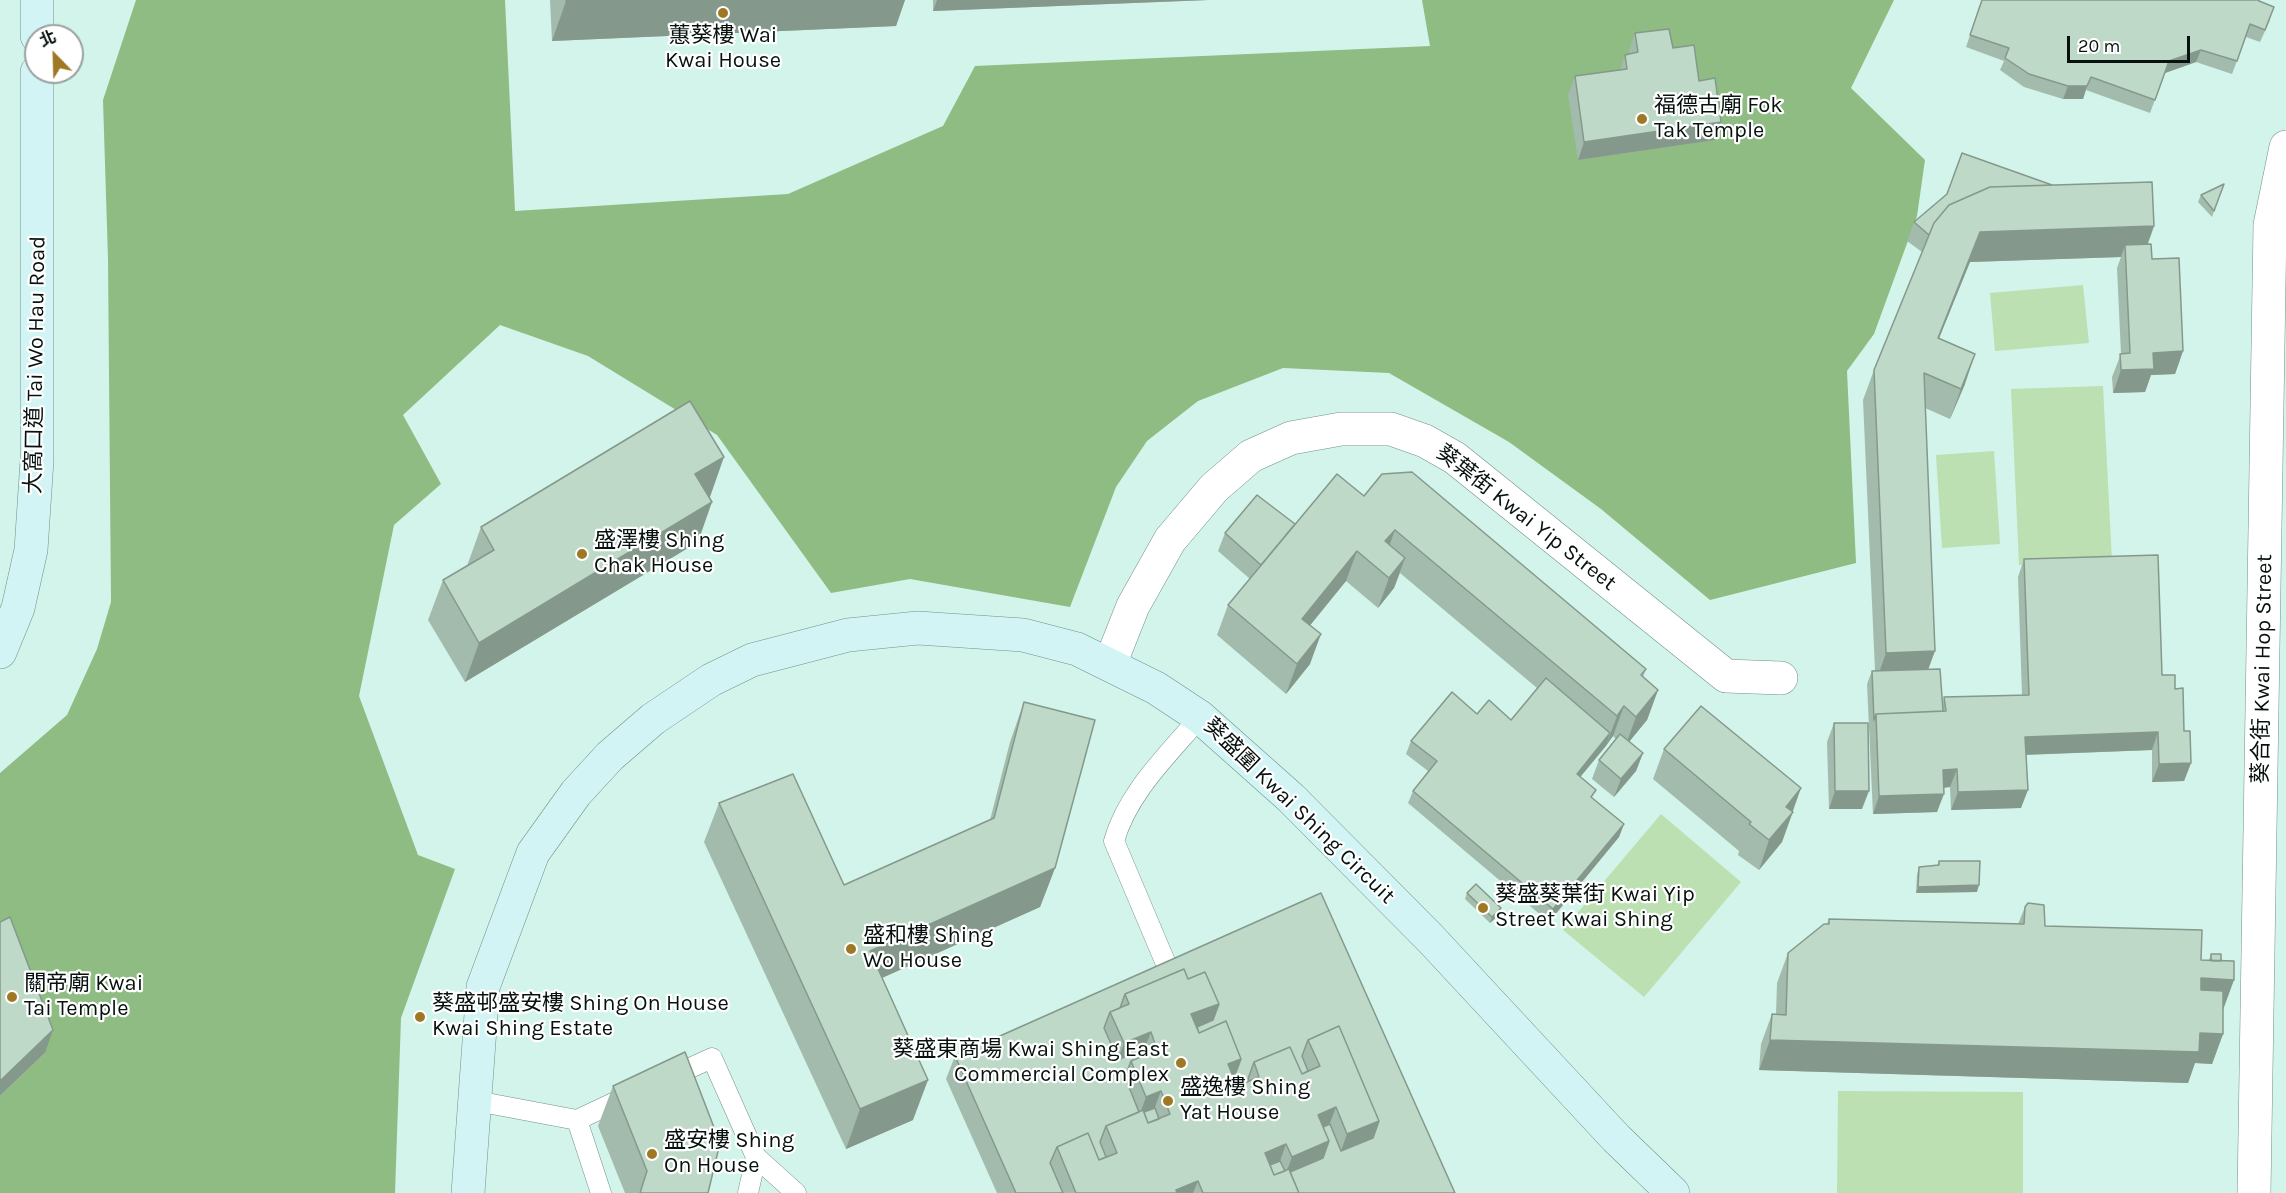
<!DOCTYPE html>
<html>
<head>
<meta charset="utf-8">
<style>
  body { margin:0 }
  #map { position:relative; width:2286px; height:1193px; overflow:hidden; background:#d2f4eb; font-family:Karla,"Noto Sans TC",sans-serif }
  canvas { display:block }
  .north { position:absolute; left:24px; top:24px; width:60px; height:60px; box-sizing:border-box; background:#fff; border:2px solid #9ca09f; border-radius:50%; rotate:337deg; font-size:16px; font-weight:700; line-height:24px; text-align:center; color:#07120f }
  .north::after { content:''; display:block; margin:auto; width:21px; height:27px; background:#9e7824; clip-path:polygon(50% 0,100% 100%,50% 72%,0 100%) }
  .scale { position:absolute; left:2067px; top:36px; width:123px; height:27px; box-sizing:border-box; border:3px solid #07120f; border-top:0; padding-left:8px; font-size:18px; line-height:21px; white-space:nowrap; color:#07120f; -webkit-text-stroke:4px #fff; paint-order:stroke }
</style>
</head>
<body>
<div id="map">
<canvas width="2286" height="1193"></canvas>
<div class="north">北</div>
<div class="scale">20 m</div>
</div>
<script>
const c = document.querySelector('canvas').getContext('2d');
c.lineJoin = 'round';
function fill(path, color) { c.fillStyle = color; c.fill(path, 'evenodd'); }
function stroke(path, color, width, dash) { c.strokeStyle = color; c.lineWidth = width; c.lineCap = dash ? 'butt' : 'round'; c.setLineDash(dash || []); c.stroke(path); }
function label(font, color, halo, rows, align = 'center') {
  c.font = font + ' Karla,"Noto Sans TC",sans-serif'; c.lineWidth = 4.5; c.setLineDash([]); c.textBaseline = 'middle'; c.strokeStyle = halo; c.fillStyle = color; for (const [text, x, y, turn = 0] of rows) {
    c.save(); c.translate(x, y); c.rotate((+turn || 0) * Math.PI / 180); c.textAlign = isNaN(turn) ? turn : align; if (halo) c.strokeText(text, 0, 0); c.fillText(text, 0, 0); c.restore();
  }
}
fill(new Path2D(`
  M2083 285 2089 343 1995 351 1990 293Z
  M2103 386 2112 561 2019 565 2011 389Z
  M1994 451 2000 544 1942 548 1936 455Z
  M1661 814 1741 882 1644 997 1563 930Z
  M1838 1091 2023 1092V1193H1837Z`), '#bce0b2');
fill(new Path2D(`
  M136 0H505L515 211 788 194 943 126 975 66 1430 46 1422 0H1894L1851 88 1925 160 1917 216 1874 334 1847 371 1856 563 1710 600 1601 509 1509 442 1389 373 1283 368 1198 401 1147 441 1116 487 1070 607 910 579 831 593 717 435 588 356 500 325 403 415 441 484 394 525 359 696 418 855 455 869 401 1018 395 1193H0V1096L45 1053 0 941V773L67 715 97 649 111 602 108 259 103 100Z`), '#8ebc82');
const lane = new Path2D(`
  M1172 978 1114 841C1128 792 1168 755 1200 717
  M668 1078 712 1058 756 1157 796 1193
  M476 1101 577 1120 601 1193
  M577 1120 628 1096
  M748 1193 756 1157`);
const street = new Path2D(`
  M1110 664 1133 606 1170 540 1214 488 1251 456 1291 438 1341 429H1391L1425 441 1455 458 1726 676 1781 678
  M2254 1193 2270 225 2286 147`);
const secondary = new Path2D(`
  M37 0V36
  M0 652 18 608 31 550 37 460V72
  M468 1193 483 987 533 853 576 793 610 756 653 719 711 680 752 660 848 635 918 628 1023 635 1077 649 1156 688 1200 717 1291 798 1430 938 1616 1138 1673 1193`);
stroke(lane, '#729189', 21);
stroke(street, '#729189', 34);
stroke(secondary, '#729189', 34);
stroke(lane, '#fff', 20);
stroke(street, '#fff', 33);
stroke(secondary, '#d2f4f5', 33);
fill(new Path2D(`
  M550 0H905L896 26 552 41Z
  M933 0H1208L933 11Z
  M1982 0 2259 1 2270 20 2260 42 2246 37 2232 74 2196 62 2165 73 2150 113 2086 90 2083 99H2063L2024 87 2000 70 2004 61 1966 47Z
  M1635 33 1673 48 1699 81 1721 122 1715 140 1578 160 1568 95 1575 76 1620 70 1625 55 1629 54V51Z
  M2201 195 2214 211 2212 217 2198 202Z
  M1914 222 2154 226 2148 244 2152 259 2183 351 2175 374 2151 375 2145 392 2113 393 2112 377 2121 354 2117 268 2121 257 1970 262 1939 338 1965 384 1950 419 1925 408 1928 670 1943 702 1944 697 2022 695 2018 577 2024 559 2162 675 2175 689 2191 763 2184 781 2152 782V750L2026 755 2021 808 1951 810 1950 787 1944 788 1937 812 1873 814 1867 684 1872 671H1875L1863 400 1874 370 1922 252 1907 241Z
  M1364 496 1646 669 1643 677 1658 690 1647 720 1629 741 1643 753 1636 771 1614 797 1592 779 1599 760 1616 739 1613 736 1580 777 1593 799 1624 824 1619 837 1549 922 1408 803 1413 791 1428 771 1406 754 1411 741 1477 714 1511 720 1537 688 1400 573 1394 588 1378 608 1346 581 1310 625V664L1286 694 1217 635 1228 605 1250 579 1218 551 1225 533 1295 524Z
  M709 497 698 542 465 682 428 620 443 580 467 566 481 527 710 497Z
  M1024 702 1055 868 1040 907 882 978 913 1120 846 1149 704 842 719 803 844 885 990 820 1010 742Z
  M1834 723 1862 809H1829L1827 742Z
  M1664 749 1793 812 1782 842 1759 870 1738 855 1739 851 1653 779Z
  M1939 861 1977 892 1916 893 1917 874 1919 867 1937 866Z
  M1321 893 1455 1193H997L946 1079 955 1056Z
  M1467 893 1499 915 1490 923 1465 899Z
  M2025 907 2045 926 2201 960H2209L2211 954 2223 1009V1034L2212 1064 2195 1063 2188 1083 1759 1070 1761 1044 1772 1014 1776 1015 1777 983 1788 953 1827 924 1829 919 2018 924Z
  M613 1086 708 1193H625L598 1126Z`), '#a3bbac');
fill(new Path2D(`
  M593 0H905L896 26 552 41 566 1Z
  M937 0H1208L933 11Z
  M2201 50 2196 62 2165 73 2169 61Z
  M2068 86H2087L2083 99H2063Z
  M1721 122 1715 140 1578 160 1584 142Z
  M2154 226 2143 256 2125 245 2121 257 1970 262 1927 368 1938 338 1980 232Z
  M2183 351 2175 374 2151 375 2145 392 2113 393 2121 370 2153 353Z
  M1975 354 1965 384 1950 419 1961 389Z
  M724 457 710 497 681 514 695 474Z
  M712 502 698 542 465 682 479 643Z
  M1395 530 1384 560 1385 541Z
  M1357 551 1346 581 1291 649 1302 619Z
  M1405 558 1394 588 1378 608 1389 578Z
  M1321 634 1310 664 1286 694 1297 664Z
  M1935 651 1924 681 1875 684 1886 653Z
  M1658 690 1647 720 1625 747 1636 717Z
  M1624 706 1613 736 1606 746 1617 716Z
  M2158 732 2152 750 2018 755 2025 737Z
  M1610 733 1606 746 1572 787 1577 774Z
  M1643 753 1636 771 1614 797 1621 779Z
  M2191 763 2184 781 2152 782 2159 764Z
  M1957 769 1950 787 1937 788 1943 770Z
  M1801 788 1782 842 1759 870 1769 840 1786 807Z
  M2028 790 2021 808 1951 810 1958 792Z
  M1835 791H1869L1862 809H1829Z
  M1944 794 1937 812 1873 814 1879 796Z
  M1624 824 1619 837 1549 922 1553 909Z
  M1055 868 1040 907 855 990 870 951Z
  M1979 885 1977 892 1916 893 1918 887Z
  M1501 908 1499 915 1490 923 1492 917Z
  M2201 978 2234 980 2223 1010 2190 1008Z
  M1219 1004 1204 1043 1191 1014Z
  M53 1030 45 1053 0 1096V1081Z
  M1151 1032 1136 1071 1131 1061 1109 1083 1124 1043Z
  M2200 1033 2223 1034 2212 1064 2195 1063 2188 1083 1759 1070 1770 1040Z
  M1241 1059 1228 1095V1064Z
  M928 1080 913 1120 846 1149 860 1109Z
  M1161 1091 1146 1131 1135 1128 1146 1097Z
  M1336 1107 1322 1144 1329 1141 1315 1181 1281 1187 1292 1157 1318 1115Z
  M1379 1121 1364 1161 1333 1174 1347 1134Z
  M1286 1144 1272 1184 1265 1153Z
  M1198 1181 1193 1193H1175L1176 1190Z`), '#85988c');
const building = new Path2D(`
  M566 0H593L566 1Z
  M1982 0H2259V1L2274 7 2265 30 2250 24 2237 61 2201 50 2169 61 2155 100 2091 77 2087 86H2068L2029 74 2005 58 2009 48 1970 35Z
  M1669 29 1673 48 1694 45 1699 81 1715 78 1721 122 1584 142 1575 76 1627 69 1625 55 1638 52 1635 33Z
  M1962 153 2052 185 1990 187 1949 205 1934 223 1929 235 1914 222 1947 194Z
  M2152 182 2154 226 1980 232 1938 338 1975 354 1961 389 1924 373 1935 651 1886 653 1874 370 1934 223 1949 205 1990 187Z
  M2224 184 2214 211 2201 195Z
  M2151 244 2152 259 2179 258 2183 351 2153 353 2154 369 2121 370 2120 354 2130 353 2125 245Z
  M690 401 724 457 695 474 712 502 479 643 443 580 494 550 481 527Z
  M1412 472 1646 669 1641 675 1658 690 1636 717 1624 706 1617 716 1395 530 1385 541 1405 558 1389 578 1357 551 1302 619 1321 634 1297 664 1228 605 1337 474 1364 496 1382 474Z
  M1257 495 1295 524 1261 565 1225 533Z
  M2158 555 2162 675H2175V689L2183 688 2184 731H2190L2191 763 2159 764 2158 732 2025 737 2028 790 1958 792 1957 769 1943 770 1944 794 1879 796 1876 714 1946 711 1944 697 2029 695 2024 559Z
  M1940 669 1943 711 1876 714 1874 720 1872 671Z
  M1546 678 1610 733 1577 774 1596 790 1591 797 1624 824 1553 909 1413 791 1437 761 1411 741 1452 692 1477 714 1489 700 1511 720Z
  M1024 702 1095 720 1055 868 870 951 928 1080 860 1109 719 803 793 774 844 885 994 818Z
  M1701 706 1801 788 1786 807 1793 812 1769 840 1749 824 1751 822 1664 749Z
  M1834 723H1868L1869 791H1835Z
  M1620 734 1643 753 1621 779 1599 760Z
  M1939 861H1980L1979 885 1918 887 1919 867 1939 865Z
  M1476 884 1501 908 1492 917 1467 893Z
  M1321 893 1455 1193H1299L1290 1172 1323 1158 1329 1141 1323 1127 1330 1124 1341 1151 1373 1138 1379 1121 1339 1026 1308 1040 1302 1056 1308 1071 1302 1074 1290 1047 1254 1062 1248 1079 1249 1081 1237 1086 1233 1076 1235 1075 1241 1059 1226 1021 1199 1033 1197 1027 1213 1020 1219 1004 1205 972 1188 979 1184 969 1125 994 1120 1008 1110 1012 1104 1028 1118 1060 1144 1048 1147 1054 1131 1061 1125 1077 1139 1112 1106 1126 1100 1142 1106 1157 1099 1160 1088 1133 1057 1147 1050 1163 1063 1193H1016L955 1056Z
  M2028 903 2044 905 2045 926 2202 930 2201 960 2234 961V980L2201 978V990L2223 991V1034L2200 1033 2199 1052 1770 1040 1772 1014 1786 1015 1788 953 1824 924H1829V919L2024 924 2025 907Z
  M10 917 53 1030 0 1081V922Z
  M2211 954H2221V961H2211Z
  M1184 969 1188 979 1205 972 1219 1004 1191 1014 1199 1033 1226 1021 1241 1059 1228 1064 1237 1086 1259 1077 1254 1062 1290 1047 1302 1074 1320 1066 1308 1040 1339 1026 1379 1121 1347 1134 1336 1107 1318 1115 1329 1141 1292 1157 1286 1144 1265 1153 1274 1175 1289 1169 1299 1193H1203L1198 1181 1176 1190 1177 1193H1076L1057 1147 1088 1133 1099 1160 1117 1153 1106 1126 1143 1110 1148 1123 1170 1114 1161 1091 1146 1097 1131 1061 1157 1050 1151 1032 1124 1043 1110 1012 1129 1004 1125 994Z
  M685 1052 720 1143 708 1193H640L647 1171 613 1086Z
  M1155 1108 1159 1119 1148 1123 1144 1112Z
  M1280 1161 1285 1171 1274 1175 1270 1165Z`);
fill(building, '#bed9c8');
stroke(building, '#85988c', 1.5);
for (const [x, y, r, color] of [
  [723,13,6,"#9e7824"],
  [1642,119,6,"#9e7824"],
  [582,554,6,"#9e7824"],
  [1483,908,6,"#9e7824"],
  [851,949,6,"#9e7824"],
  [12,997,6,"#9e7824"],
  [420,1017,6,"#9e7824"],
  [1181,1063,6,"#9e7824"],
  [1168,1101,6,"#9e7824"],
  [652,1154,6,"#9e7824"]
]) { const dot = new Path2D(); dot.arc(x, y, r, 0, 2 * Math.PI); c.fillStyle = color; c.fill(dot); stroke(dot, '#fff', 2); }
label('22px', '#07120f', '#fff', [
  ["蕙葵樓 Wai",723,36,"center"],
  ["Kwai House",723,61,"center"],
  ["福德古廟 Fok",1654,106],
  ["Tak Temple",1654,131],
  ["盛澤樓 Shing",594,541],
  ["Chak House",594,566],
  ["葵盛葵葉街 Kwai Yip",1495,895],
  ["Street Kwai Shing",1495,920],
  ["盛和樓 Shing",863,936],
  ["Wo House",863,961],
  ["關帝廟 Kwai",24,984],
  ["Tai Temple",24,1009],
  ["葵盛邨盛安樓 Shing On House",432,1004],
  ["Kwai Shing Estate",432,1029],
  ["葵盛東商場 Kwai Shing East",1169,1050,"right"],
  ["Commercial Complex",1169,1075,"right"],
  ["盛逸樓 Shing",1180,1088],
  ["Yat House",1180,1113],
  ["盛安樓 Shing",664,1141],
  ["On House",664,1166]
], 'left');
label('22px', '#07120f', '#fff', [
  ["大窩口道 Tai Wo Hau Road",36,365,-89],
  ["葵葉街 Kwai Yip Street",1526,518,38],
  ["葵合街 Kwai Hop Street",2263,669,-89],
  ["葵盛圍 Kwai Shing Circuit",1299,811,44]
]);
</script>
</body>
</html>
